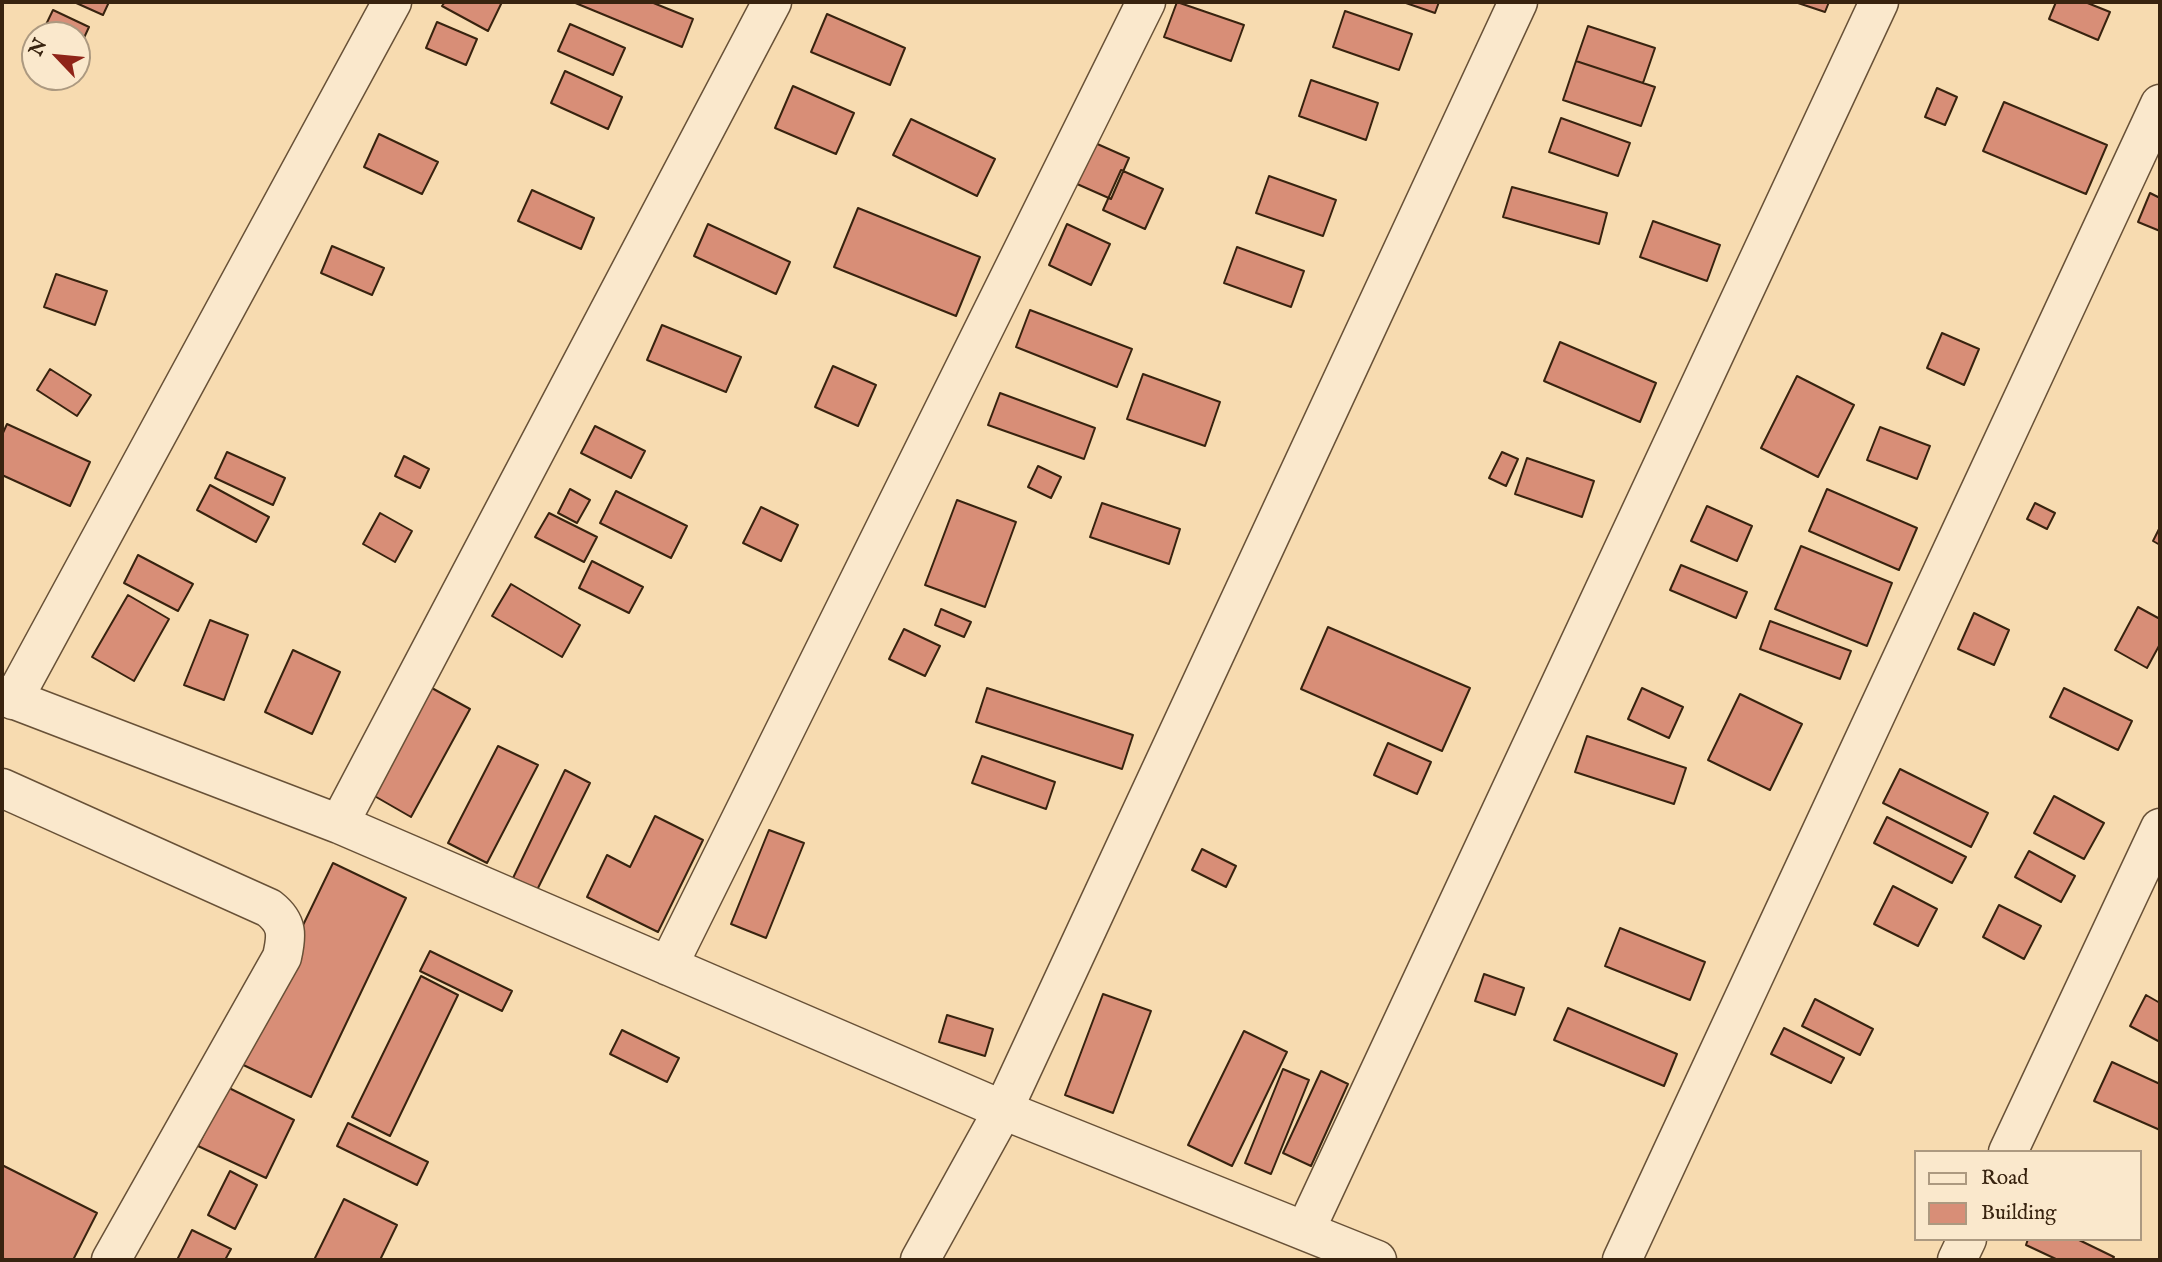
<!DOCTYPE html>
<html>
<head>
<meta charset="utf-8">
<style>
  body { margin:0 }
  #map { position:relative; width:2162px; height:1262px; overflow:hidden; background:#f7dbb0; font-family:"IM FELL English",serif }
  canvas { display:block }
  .frame { position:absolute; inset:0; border:4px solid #38230f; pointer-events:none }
  .legend { position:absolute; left:1914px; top:1150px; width:228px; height:91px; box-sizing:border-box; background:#fae8cc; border:2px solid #ac9980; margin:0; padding:9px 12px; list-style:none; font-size:21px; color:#38230f }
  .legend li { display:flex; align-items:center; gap:14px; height:35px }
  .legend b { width:35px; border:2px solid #ac9980 }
  .north { position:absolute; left:21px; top:21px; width:70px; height:70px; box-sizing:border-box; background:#fae8cc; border:2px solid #ac9980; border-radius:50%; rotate:296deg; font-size:19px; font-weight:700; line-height:28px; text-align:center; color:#38230f }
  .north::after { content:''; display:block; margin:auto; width:24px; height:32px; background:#8f2418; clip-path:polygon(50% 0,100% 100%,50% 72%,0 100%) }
</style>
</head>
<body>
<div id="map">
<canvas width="2162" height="1262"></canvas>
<div class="frame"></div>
<ul class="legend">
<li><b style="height:9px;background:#fae8cc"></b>Road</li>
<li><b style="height:19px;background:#d88e77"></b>Building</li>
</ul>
<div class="north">N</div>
</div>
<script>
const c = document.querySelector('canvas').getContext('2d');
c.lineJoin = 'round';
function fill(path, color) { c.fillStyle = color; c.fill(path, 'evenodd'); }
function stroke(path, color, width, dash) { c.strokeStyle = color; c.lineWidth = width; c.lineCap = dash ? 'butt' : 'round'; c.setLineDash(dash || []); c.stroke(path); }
const building = new Path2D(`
  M74 2H109L103 15Z
  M445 2H502L488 31 442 6Z
  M573 2H651L693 19 682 47Z
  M1177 2 1244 25 1231 61 1164 37Z
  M1403 2H1439L1435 13Z
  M1795 2H1829L1825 12Z
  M2056 2H2085L2110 12 2098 40 2049 19Z
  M53 10 89 27 77 53V35H41Z
  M1345 11 1412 34 1399 70 1333 47Z
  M827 14 905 48 890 85 811 52Z
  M437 22 477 39 466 65 426 48Z
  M570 24 625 48 613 75 558 51Z
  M1588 26 1655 48 1643 83 1576 61Z
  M1576 61 1655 87 1641 126 1563 100Z
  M565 71 622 97 608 129 551 103Z
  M1311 80 1378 103 1366 140 1299 116Z
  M793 86 854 113 836 154 775 128Z
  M1937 88 1957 97 1945 125 1925 117Z
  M2004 102 2107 145 2086 194 1983 151Z
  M1561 118 1630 143 1618 176 1549 152Z
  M911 119 995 159 977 196 893 155Z
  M379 134 438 162 422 194 364 167Z
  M1086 139 1129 158 1111 199 1068 180Z
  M1121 170 1163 189 1145 229 1103 210Z
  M1269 176 1336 200 1323 236 1256 213Z
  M1512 187 1607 213 1599 244 1503 217Z
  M532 190 594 218 581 249 518 221Z
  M2150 193 2160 198V231L2138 222Z
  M858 208 980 257 956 316 834 267Z
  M1653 221 1720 245 1707 281 1640 257Z
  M708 224 790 262 776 294 694 256Z
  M1067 224 1110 244 1091 285 1049 265Z
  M332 246 384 268 372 295 321 273Z
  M1237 247 1304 271 1291 307 1224 283Z
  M56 274 107 291 95 325 44 307Z
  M1030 310 1132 349 1117 387 1016 347Z
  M662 325 741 357 726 392 647 360Z
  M1942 333 1979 349 1964 385 1927 368Z
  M1560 342 1656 383 1640 422 1544 381Z
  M833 366 876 385 858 426 815 407Z
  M50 369 91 395 77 416 37 390Z
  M1143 374 1220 402 1205 446 1127 419Z
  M1797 376 1854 405 1818 477 1761 448Z
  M1000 393 1095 428 1084 459 988 425Z
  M7 424 90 462 70 506 2 475V435Z
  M595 426 645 451 631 478 581 453Z
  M1880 427 1930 446 1917 479 1867 460Z
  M227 452 285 478 273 505 215 478Z
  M1502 452 1518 459 1506 486 1489 478Z
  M404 456 429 469 420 488 395 476Z
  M1527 458 1594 481 1582 517 1515 494Z
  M1038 466 1061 477 1051 498 1028 487Z
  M210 485 269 517 256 542 197 510Z
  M570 489 590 500 577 523 558 513Z
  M1827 489 1917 528 1899 570 1809 531Z
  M616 491 687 526 671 558 600 523Z
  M957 500 1016 522 985 607 925 585Z
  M1102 503 1180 529 1169 564 1090 537Z
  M2035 503 2055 513 2047 529 2027 519Z
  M1707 506 1752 526 1737 561 1691 541Z
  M761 507 798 525 781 561 743 543Z
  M380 513 412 531 395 562 363 544Z
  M549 513 597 537 584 562 535 537Z
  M2160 527V545L2153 541Z
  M1801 546 1892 583 1867 646 1775 609Z
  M138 555 193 584 178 611 124 583Z
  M592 561 643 587 629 613 579 588Z
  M1681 565 1747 592 1736 618 1670 590Z
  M511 584 580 625 562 657 492 616Z
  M128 595 169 619 134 681 92 657Z
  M2138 607 2160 619V644L2147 668 2115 650Z
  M941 609 971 622 964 637 935 625Z
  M1974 613 2009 630 1994 665 1958 649Z
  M210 620 248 635 224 700 184 685Z
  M1770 621 1851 651 1840 679 1760 649Z
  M1328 627 1470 688 1442 751 1301 689Z
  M904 629 940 646 925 676 889 659Z
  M293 650 340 672 312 734 265 712Z
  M430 687 470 709 411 817 371 794Z
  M987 688 1133 735 1122 769 976 722Z
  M1642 688 1683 707 1669 738 1628 719Z
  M2064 688 2132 721 2118 750 2050 717Z
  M1740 694 1802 724 1770 790 1708 760Z
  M1587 736 1686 768 1674 804 1575 772Z
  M1388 743 1431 762 1417 794 1374 775Z
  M498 746 538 765 487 863 448 843Z
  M982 756 1055 782 1046 809 972 783Z
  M1900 769 1988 813 1971 847 1883 803Z
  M565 770 590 783 537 890 513 878Z
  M2054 796 2104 823 2084 859 2034 833Z
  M655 816 703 840 658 932 587 897 607 855 630 867Z
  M1887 817 1966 857 1952 883 1874 843Z
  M769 830 804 843 766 938 731 924Z
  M1202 849 1236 866 1226 887 1192 870Z
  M2029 851 2075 876 2061 902 2015 877Z
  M333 863 406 898 311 1097 237 1062Z
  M1893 886 1937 909 1918 946 1874 924Z
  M1999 905 2041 926 2024 959 1983 937Z
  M1620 928 1705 962 1690 1000 1605 966Z
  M430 951 512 991 502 1011 420 971Z
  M1484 974 1524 988 1515 1015 1475 1001Z
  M421 976 458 995 390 1136 352 1117Z
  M1103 994 1151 1011 1113 1113 1065 1095Z
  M2146 995 2160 1003V1042L2130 1026Z
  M1815 999 1873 1029 1860 1055 1802 1026Z
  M1568 1008 1677 1054 1664 1086 1554 1040Z
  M947 1015 993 1029 985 1056 939 1042Z
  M1784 1028 1844 1058 1831 1083 1771 1054Z
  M622 1030 679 1058 667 1082 610 1054Z
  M1244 1031 1287 1052 1232 1166 1188 1145Z
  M2112 1062 2160 1084V1130L2094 1101Z
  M1283 1069 1309 1080 1271 1174 1245 1163Z
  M1321 1071 1348 1084 1311 1166 1283 1153Z
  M227 1087 294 1120 266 1178 198 1146Z
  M348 1123 428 1162 417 1185 337 1146Z
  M2 1165 97 1213 73 1260H6L2 1258Z
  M230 1171 257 1185 235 1229 208 1215Z
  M344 1199 397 1225 380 1260H314Z
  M192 1230 231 1249 225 1260H177Z
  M2028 1239H2077L2114 1257 2112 1260H2058L2026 1245Z`);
fill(building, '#d88e77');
stroke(building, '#38230f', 2);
const minor = new Path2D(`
  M2 695 339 824 1003 1110 1377 1260
  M13 700 392 2
  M2 788 269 908C288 923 287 935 282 957L111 1260
  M339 824 772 2
  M668 966 1146 2
  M2008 1152 2160 828
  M1305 1231 1879 2
  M920 1260 1003 1110 1518 2
  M1622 1260 2160 104
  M1957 1260 1967 1239`);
stroke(minor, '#685137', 41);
stroke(minor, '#fae8cc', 38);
</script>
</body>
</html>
